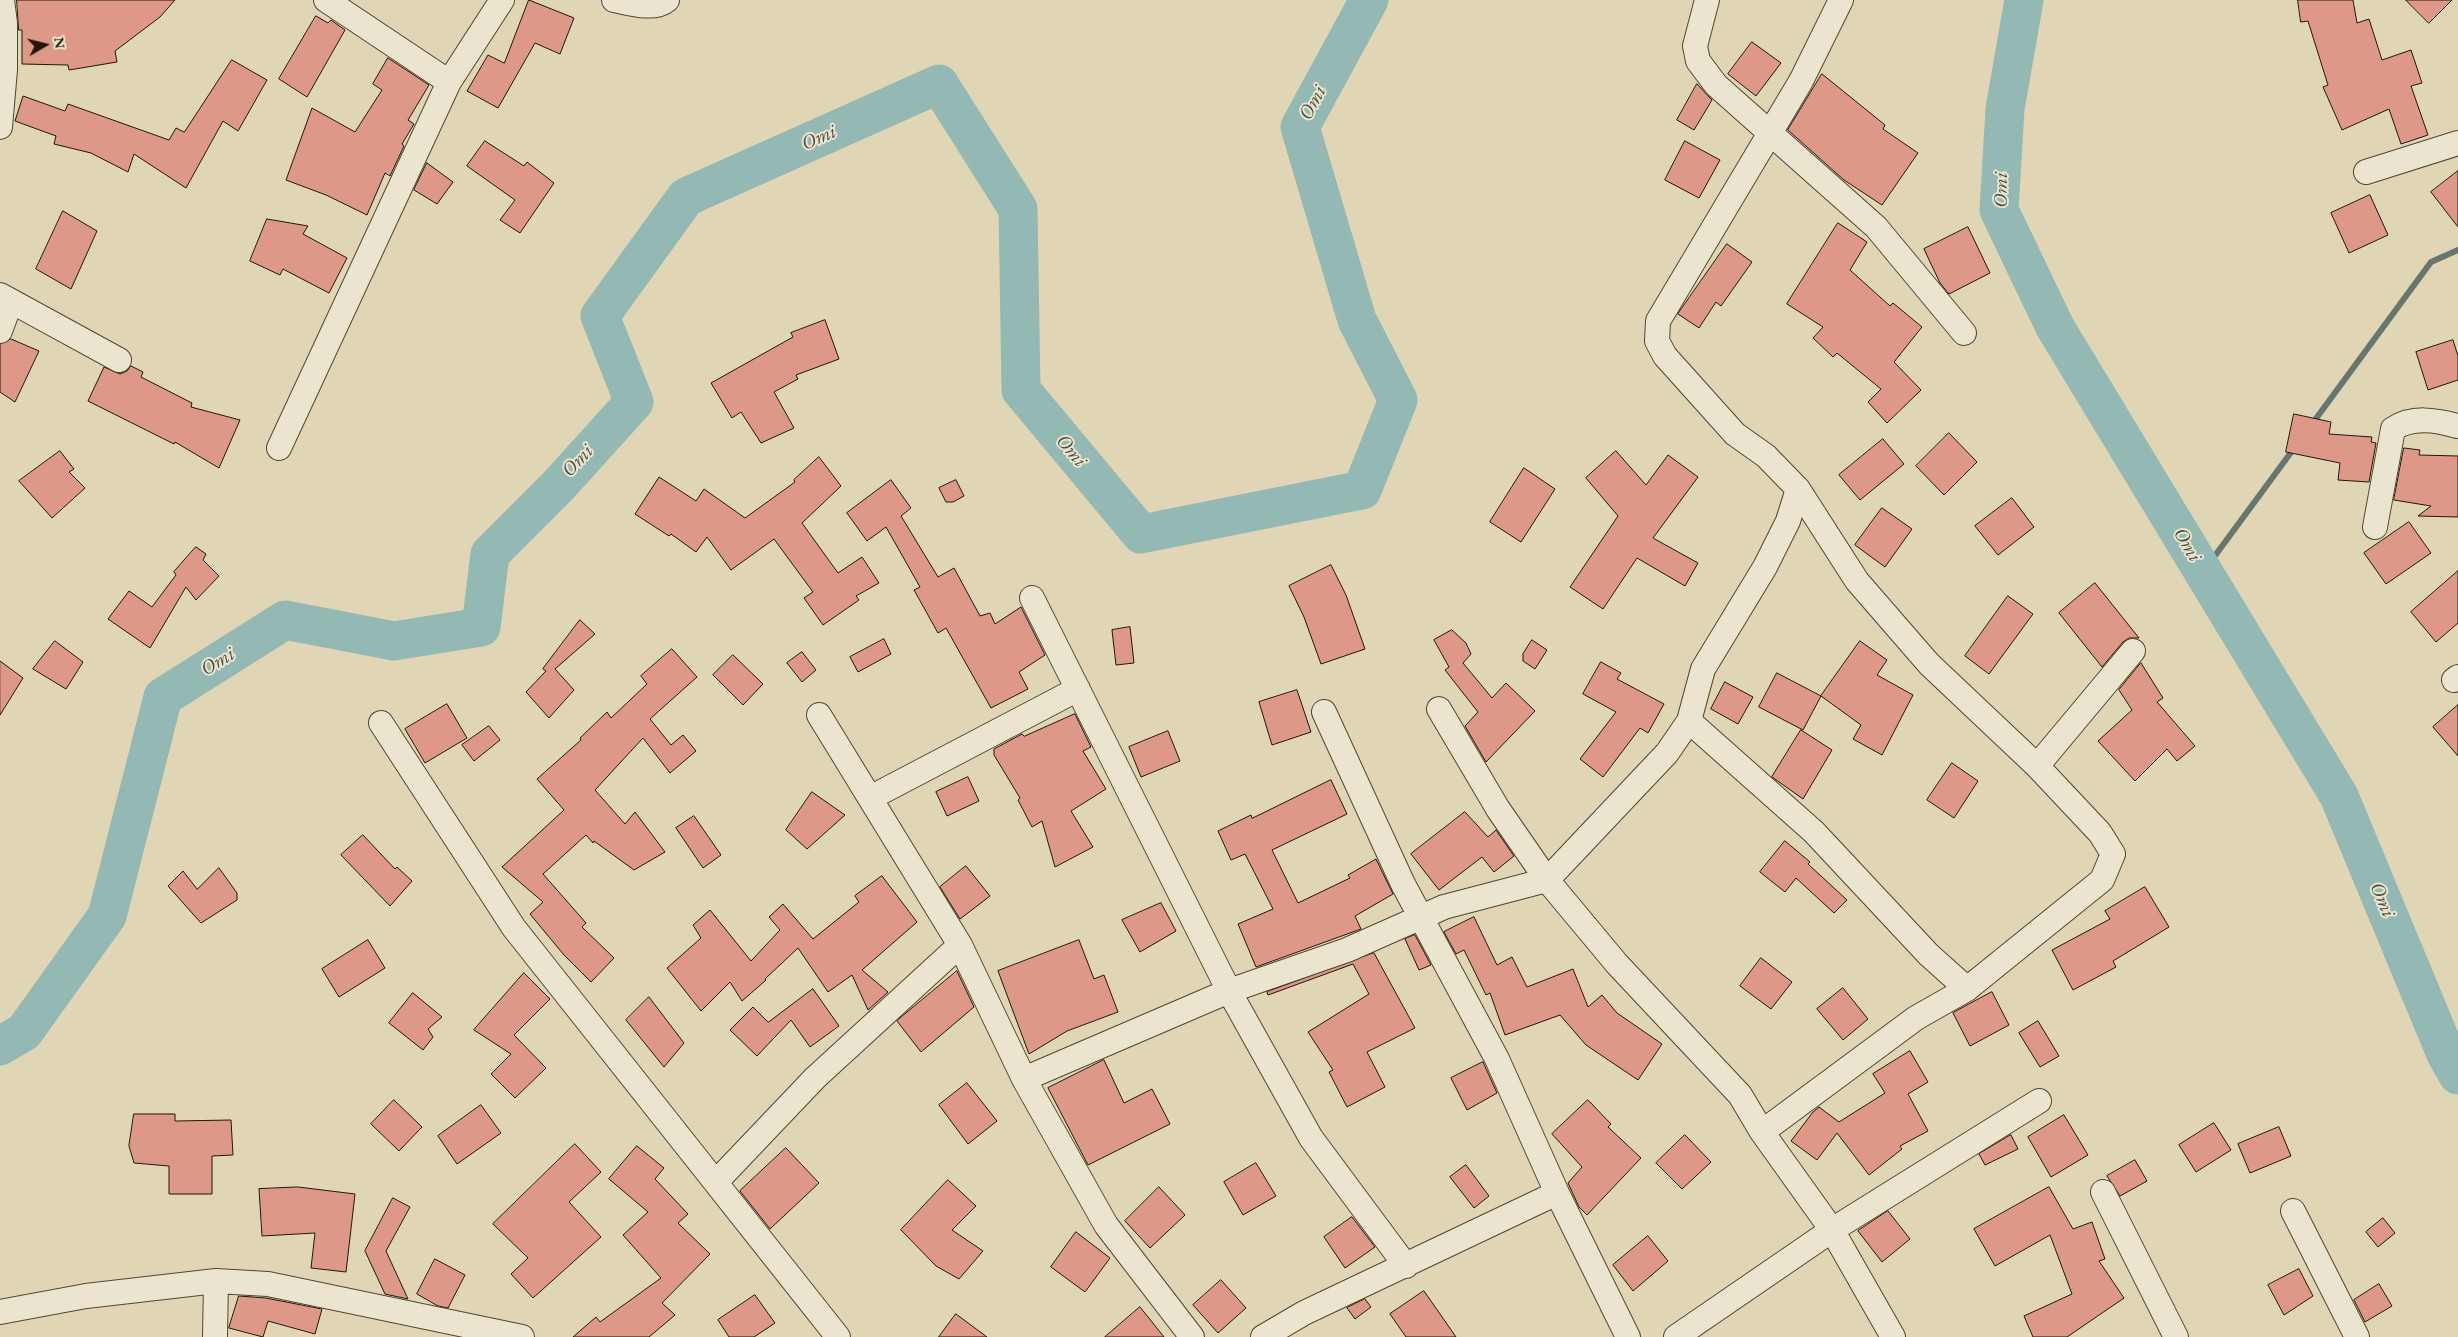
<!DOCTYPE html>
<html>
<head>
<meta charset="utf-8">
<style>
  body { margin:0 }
  #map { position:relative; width:2458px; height:1337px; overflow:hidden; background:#e0d6b5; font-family:"EB Garamond",serif }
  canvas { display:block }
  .north { position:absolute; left:20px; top:20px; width:50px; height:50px; -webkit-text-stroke:4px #ebe4cf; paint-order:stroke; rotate:82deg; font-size:14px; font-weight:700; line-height:20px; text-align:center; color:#231509 }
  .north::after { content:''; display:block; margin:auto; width:18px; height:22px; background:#231509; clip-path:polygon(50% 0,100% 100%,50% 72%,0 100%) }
</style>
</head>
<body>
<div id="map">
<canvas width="2458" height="1337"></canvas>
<div class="north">N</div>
</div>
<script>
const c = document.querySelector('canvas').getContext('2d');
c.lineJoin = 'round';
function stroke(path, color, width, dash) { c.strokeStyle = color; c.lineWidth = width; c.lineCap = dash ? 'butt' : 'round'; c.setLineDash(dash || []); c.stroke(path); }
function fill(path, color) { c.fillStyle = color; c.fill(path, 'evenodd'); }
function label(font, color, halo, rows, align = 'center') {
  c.font = font + ' "EB Garamond",serif'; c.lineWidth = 4; c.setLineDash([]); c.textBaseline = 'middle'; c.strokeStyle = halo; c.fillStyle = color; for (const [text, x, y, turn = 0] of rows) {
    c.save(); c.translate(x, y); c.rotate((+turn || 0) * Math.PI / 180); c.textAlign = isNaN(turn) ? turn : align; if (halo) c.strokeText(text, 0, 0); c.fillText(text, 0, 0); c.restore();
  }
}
stroke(new Path2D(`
  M2312 424 2431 262 2458 250
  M2203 572 2295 447`), '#67776f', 6);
stroke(new Path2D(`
  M2024 0 2005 109 1999 210 2055 327 2339 796 2446 1054 2458 1075
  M0 1046 24 1032 107 916 163 697 285 620 394 641 481 627 490 554 559 485 634 402 600 316 686 197 939 84 1018 209 1021 390 1141 534 1362 490 1398 400 1357 320 1300 127 1369 0`), '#94b8b3', 39);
const building = new Path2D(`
  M17 0H175L160 17 115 51 117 62 69 70 68 65 22 64V30H19Z
  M529 0 574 18 560 54 535 43 498 108 467 91 488 55 504 63Z
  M2298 0H2353L2357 23 2369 19 2382 60 2411 50 2422 83 2411 86 2428 135 2401 144 2389 109 2342 130 2323 87 2328 85 2308 21 2301 22Z
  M2406 0H2452L2429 23Z
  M316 16 328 23 331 20 345 30 307 97 279 79Z
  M1752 42 1781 63 1756 96 1728 74Z
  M388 58 429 85 408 120 414 124 402 144 404 146 390 176 385 173 367 215 326 195 286 180 312 108 355 132 382 90 373 84Z
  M232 60 267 80 238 131 223 121 186 188 134 154 128 172 91 153 54 144 56 136 15 121 23 96 65 111 68 104 169 140 176 128 184 132Z
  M1822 74 1885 125 1883 129 1918 153 1882 205 1844 180 1788 130Z
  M1697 84 1712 100 1694 130 1677 120Z
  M485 141 524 166 527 162 554 183 520 233 500 220 515 200 467 166Z
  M1685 141 1720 160 1699 198 1665 180Z
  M427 163 453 182 437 204 414 190Z
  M2458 171V227L2431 192Z
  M2370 195 2388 235 2349 253 2331 213Z
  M63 211 97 231 71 289 36 269Z
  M267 219 308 226 303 234 347 258 329 293 283 269 280 275 250 261Z
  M1838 223 1867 242 1850 270 1890 306 1893 303 1922 327 1894 362 1921 390 1887 423 1868 402 1881 389 1837 353 1833 357 1813 338 1823 327 1787 304Z
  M1968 227 1990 273 1949 294 1940 283 1924 249Z
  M1727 244 1752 262 1721 306 1716 302 1699 328 1678 314Z
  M825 320 839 359 796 375 798 379 774 392 794 428 761 443 741 412 732 418 711 383 793 337 791 333Z
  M11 339 39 351 15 402 0 392V344Z
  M2453 340 2458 356V380L2428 390 2416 352Z
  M131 366 143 372 141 377 192 403 191 407 240 420 219 468 175 442 174 444 88 401 104 367 120 374 127 371Z
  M2294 414 2331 422 2329 434 2372 437 2371 442 2376 443 2369 482 2338 480 2340 463 2286 452Z
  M1949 433 1977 462 1944 495 1916 466Z
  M1883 439 1904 464 1860 500 1839 475Z
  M2404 448 2420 450 2419 455 2458 456V517L2418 516 2431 506 2394 500Z
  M60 451 74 469 69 472 85 488 52 518 19 481Z
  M1616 451 1646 485 1668 455 1698 477 1653 538 1698 563 1685 586 1637 558 1603 609 1570 587 1618 516 1586 478Z
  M819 457 841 486 802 523 838 573 862 557 879 583 856 596 859 600 823 625 804 598 813 592 774 539 731 570 707 537 696 552 671 534 669 536 635 514 659 477 696 501 704 489 745 518 795 482 794 480Z
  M1524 468 1555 489 1521 542 1490 522Z
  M891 480 911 508 901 516 938 577 954 568 980 616 990 613 995 624 1021 607 1045 655 1019 672 1028 689 991 708 946 628 938 633 914 590 920 587 886 527 867 541 847 513Z
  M956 480 964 496 953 502H946L939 488Z
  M2012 498 2034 527 1998 555 1975 526Z
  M1882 508 1912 529 1885 567 1855 545Z
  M2409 522 2431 553 2386 584 2364 553Z
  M196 547 206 554 203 560 219 576 196 600 186 587 150 648 108 619 129 591 152 607 176 575 174 572Z
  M1331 565 1346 595 1365 649 1321 664 1304 617 1289 586Z
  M2458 571V623L2436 642 2411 612Z
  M2095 583 2139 638H2129L2123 642 2102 667 2059 613Z
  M2008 596 2033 614 1989 674 1965 656Z
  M580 620 595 634 555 669 574 690 549 718 526 692 546 671 543 669Z
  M1130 627 1134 663 1116 665 1112 630Z
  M1452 630 1466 643 1471 654 1463 663 1492 698 1506 683 1535 711 1486 762 1465 726 1478 712 1445 670 1449 667 1434 640Z
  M884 639 891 654 858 672 850 657Z
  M1532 640 1547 650 1535 669 1523 661V654Z
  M55 641 83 662 66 689 33 669Z
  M1860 641 1887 660 1877 675 1913 695 1882 755 1853 739 1861 725 1821 696Z
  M672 649 697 677 650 719 671 745 683 735 696 751 670 773 643 738 595 790 625 824 635 812 665 852 634 870 594 841 593 843 586 835 543 874 586 923 582 927 614 958 591 982 564 955 530 914 543 902 502 867 564 810 537 779 581 740 580 738 607 712 611 718 647 684 641 676Z
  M802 652 816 670 802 682 787 663Z
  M733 655 763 684 743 705 713 675Z
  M0 661 23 678 0 715Z
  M1601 662 1621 673 1617 679 1664 704 1648 733 1640 728 1603 777 1580 759 1616 712 1583 694Z
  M2141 663 2163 698 2157 702 2195 746 2177 761 2167 749 2135 781 2098 741 2132 710 2119 690Z
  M1777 673 1821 696 1803 730 1759 707Z
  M1725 682 1753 697 1738 724 1711 709Z
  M1297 690 1311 732 1272 745 1259 702Z
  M447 704 467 738 425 763 405 729Z
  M2458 705V756L2433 727Z
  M1075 714 1091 747 1083 751 1106 789 1071 811 1093 847 1055 867 1042 821 1032 827 1018 800 1020 798 994 755V749L1022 734 1024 736Z
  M489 726 500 740 474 761 462 745Z
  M1801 730 1832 750 1803 799 1772 777Z
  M1168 731 1180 761 1141 777 1129 747Z
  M1952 763 1978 781 1954 818 1927 800Z
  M968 777 979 801 947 816 936 792Z
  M1331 780 1347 814 1272 850 1298 903 1350 878 1348 875 1376 859 1393 894 1355 916 1361 929 1256 967 1238 924 1273 909 1245 854 1231 860 1218 831 1251 815 1252 818Z
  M812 792 845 815 807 849 786 830Z
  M1465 812 1488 837 1496 830 1514 856 1494 872 1482 857 1439 890 1411 854Z
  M694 816 721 855 703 868 676 828Z
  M363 835 395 869 397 867 412 881 390 906 341 855Z
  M1785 841 1810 862 1808 864 1847 900 1834 913 1796 878 1785 892 1760 872Z
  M966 866 990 896 960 919 940 887Z
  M219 868 237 893V900L201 923 168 886 183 871 197 889Z
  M882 876 917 922 862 970 888 992 868 1010 852 975 828 992 798 948 765 979 766 980 742 1001 730 982 701 1011 667 968 701 938 693 925 710 910 751 961 780 930 769 917 783 904 813 939 859 902 855 896Z
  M2145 887 2169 927 2113 961 2116 967 2073 990 2052 950 2110 919 2105 911Z
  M1161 903 1176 931 1140 952 1122 920Z
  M1474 917 1497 965 1512 957 1527 987 1573 969 1588 1007 1602 995 1617 1013 1662 1044 1638 1080 1586 1045 1560 1015 1505 1035 1490 993 1486 995 1464 950 1456 954 1444 932Z
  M1415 935 1431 965 1419 970 1405 939Z
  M368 940 385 968 339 997 322 969Z
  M1079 940 1094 979 1104 975 1118 1012 1067 1031 1029 1054 998 971Z
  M1374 953 1415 1028 1367 1052 1385 1087 1347 1107 1329 1072 1333 1070 1308 1032 1369 994 1353 964 1268 995 1267 992Z
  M1761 958 1792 982 1771 1009 1740 986Z
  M957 971 974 1007 921 1052 897 1021Z
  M524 973 550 999 514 1035 546 1068 515 1098 491 1074 511 1054 474 1030Z
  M1843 988 1868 1019 1843 1040 1817 1009Z
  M813 989 839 1026 810 1047 791 1020 757 1056 730 1030 753 1007 768 1022Z
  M1992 992 2009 1025 1970 1046 1953 1013Z
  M413 993 442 1017 428 1029 433 1037 423 1050 389 1023Z
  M649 997 684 1043 664 1067 626 1020Z
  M2038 1021 2059 1056 2040 1067 2019 1033Z
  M1910 1051 1928 1082 1908 1094 1928 1131 1900 1146 1902 1149 1869 1175 1837 1133 1817 1160 1791 1141 1813 1112 1819 1107 1839 1122 1885 1093 1873 1074Z
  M1104 1060 1124 1103 1152 1089 1170 1124 1088 1165 1048 1088Z
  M1483 1062 1497 1093 1467 1110 1451 1078Z
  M967 1083 997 1121 968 1144 939 1105Z
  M394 1100 422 1127 399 1151 371 1124Z
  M1588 1100 1611 1124 1608 1127 1641 1158 1587 1215 1579 1207 1568 1183 1582 1167 1552 1134Z
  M481 1105 501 1133 457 1164 438 1136Z
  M134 1114H175V1121L231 1120 233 1155 212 1156V1194H169V1166L134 1163 129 1146Z
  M2064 1115 2088 1155 2051 1177 2028 1137Z
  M2214 1123 2231 1150 2196 1172 2179 1145Z
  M2279 1127 2291 1156 2250 1173 2238 1144Z
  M1685 1135 1711 1162 1682 1189 1656 1163Z
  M2011 1135 2018 1149 1985 1165 1979 1154Z
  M575 1144 601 1172 569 1202 601 1237 533 1298 511 1274 528 1258 493 1224Z
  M637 1146 664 1168 655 1179 688 1214 678 1223 710 1254 662 1303 675 1315 649 1337H573L596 1317 600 1322 661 1278 623 1235 648 1212 609 1179Z
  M786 1148 819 1183 770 1229 740 1191Z
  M2135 1160 2147 1181 2120 1196 2107 1176Z
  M1256 1163 1276 1196 1243 1215 1224 1182Z
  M1466 1165 1489 1196 1474 1208 1450 1177Z
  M948 1180 976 1206 952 1230 983 1251 959 1279 936 1266 901 1230Z
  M298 1187 355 1194 346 1272 311 1268 315 1233 262 1236 259 1189Z
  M1159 1187 1185 1215 1150 1248 1125 1221Z
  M2049 1187 2073 1229 2092 1222 2105 1259 2099 1261 2124 1298 2067 1337H2033L2024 1316 2072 1294 2050 1235 1995 1266 1974 1229Z
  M393 1198 410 1207 386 1251 408 1299 385 1294 365 1251Z
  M1888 1211 1910 1239 1882 1262 1858 1231Z
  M1352 1217 1375 1247 1345 1268 1324 1237Z
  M2383 1218 2395 1233 2378 1247 2366 1232Z
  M1076 1232 1110 1258 1085 1292 1051 1267Z
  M1648 1236 1668 1261 1633 1291 1613 1265Z
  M435 1259 465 1275 448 1308 438 1306 417 1294Z
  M2299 1269 2313 1296 2284 1315 2268 1285Z
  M1221 1280 1246 1308 1218 1333 1193 1305Z
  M2379 1284 2392 1306 2365 1322 2354 1300Z
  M1424 1291 1456 1337H1406L1390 1314Z
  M755 1295 775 1323 754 1337H729L718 1320Z
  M239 1296 266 1298 322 1309 315 1334 268 1321 263 1337 229 1328Z
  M1365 1299 1371 1307 1355 1319 1347 1308Z
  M1140 1307 1164 1337H1105Z
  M956 1314 987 1337H939Z`);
fill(building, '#de9887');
stroke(building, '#231509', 1);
const minor = new Path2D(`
  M326 0 449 82
  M614 0C629 3 654 11 667 0
  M1707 0 1695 46 1698 61 1716 85 1876 227 1964 333
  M0 127 5 70V23L2 0
  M2366 172 2458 143
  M0 295 119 360
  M0 331 11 301
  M279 448 449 82 502 0
  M2375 527 2393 429C2412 416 2436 420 2457 426
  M2454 680 2458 677
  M1439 709 1498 809 1547 880 1617 964 1740 1095 1762 1132 1832 1230 1893 1337
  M1324 712 1403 884 1497 1059 1557 1193 1628 1337
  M819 715 960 945 1024 1079 1106 1225 1192 1337
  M1689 721 1814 832 1929 955 1967 989
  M381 723 514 928 838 1337
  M2037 766 2133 651
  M870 798 1078 689
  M1024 1079 1229 991 1032 598
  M1762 1132 1916 1018 1967 989 2102 880 2113 854 2100 833 2037 766 1929 664 1857 581 1798 489
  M716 1182 815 1078 960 945
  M2103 1192 2176 1337
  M2293 1211 2357 1337
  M1406 1266 1311 1138 1229 991 1347 950 1444 907 1547 880 1667 753 1689 721 1703 669 1765 567 1788 521 1798 489 1766 456 1735 434 1665 356 1657 341 1658 321 1801 81 1841 0
  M0 1312 86 1296 216 1281 268 1284 522 1337
  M215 1337 216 1281
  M1263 1337 1304 1313 1557 1193
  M1676 1337 1832 1230 2039 1101`);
stroke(minor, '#524534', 26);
stroke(minor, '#ebe4cf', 24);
label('italic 20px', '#4b4e44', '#ebe4cf', [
  ["Omi",1313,103,-62],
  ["Omi",819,138,-24],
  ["Omi",2002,190,-90],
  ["Omi",1071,451,50],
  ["Omi",578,461,-47],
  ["Omi",2187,545,59],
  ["Omi",218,662,-32],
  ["Omi",2382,900,67]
]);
</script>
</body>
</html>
